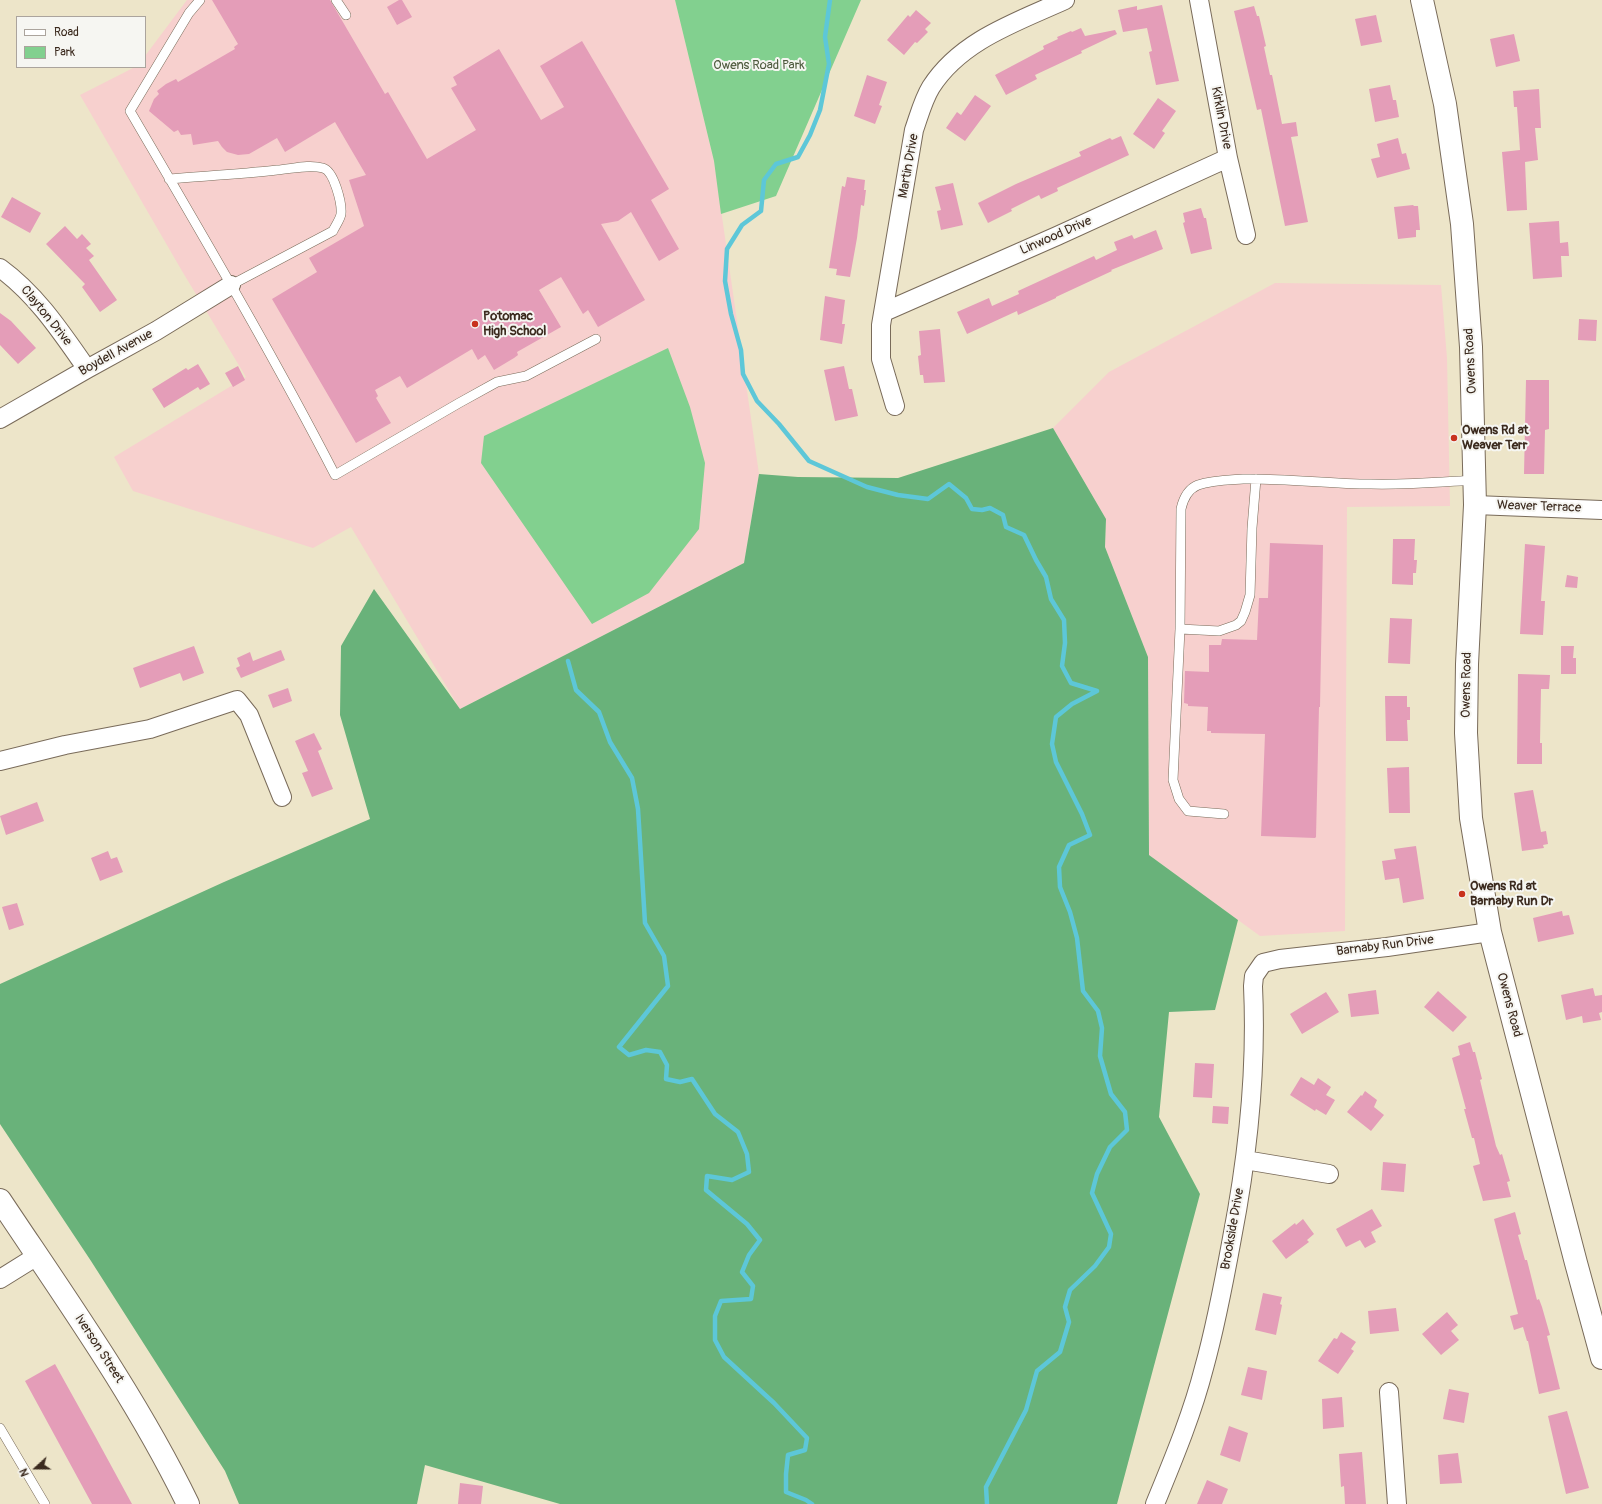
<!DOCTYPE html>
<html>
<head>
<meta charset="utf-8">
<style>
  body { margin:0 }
  #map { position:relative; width:1602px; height:1504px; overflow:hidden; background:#ede5c9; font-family:Pangolin,sans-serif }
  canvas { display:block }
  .legend { position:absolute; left:16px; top:16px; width:130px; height:52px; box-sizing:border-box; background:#f6f6f2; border:1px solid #aba49d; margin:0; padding:5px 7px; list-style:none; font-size:12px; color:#3b2a1e }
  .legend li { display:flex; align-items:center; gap:8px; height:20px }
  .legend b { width:20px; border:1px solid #aba49d }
  .north { position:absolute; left:16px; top:1448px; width:40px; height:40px; -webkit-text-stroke:3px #f6f6f2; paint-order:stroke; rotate:249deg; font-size:11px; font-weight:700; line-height:16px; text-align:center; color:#3b2a1e }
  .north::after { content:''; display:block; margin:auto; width:14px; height:18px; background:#3b2a1e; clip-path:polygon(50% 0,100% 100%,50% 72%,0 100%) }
</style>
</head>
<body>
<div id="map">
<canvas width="1602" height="1504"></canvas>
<ul class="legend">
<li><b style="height:5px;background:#fff"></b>Road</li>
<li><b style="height:11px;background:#82d08f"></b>Park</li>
</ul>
<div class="north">N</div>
</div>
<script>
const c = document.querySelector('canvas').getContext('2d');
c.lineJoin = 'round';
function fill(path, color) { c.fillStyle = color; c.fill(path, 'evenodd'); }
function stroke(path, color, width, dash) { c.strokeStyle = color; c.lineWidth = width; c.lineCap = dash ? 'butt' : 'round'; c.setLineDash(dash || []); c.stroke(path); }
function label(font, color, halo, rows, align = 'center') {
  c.font = font + ' Pangolin,sans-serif'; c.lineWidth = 4; c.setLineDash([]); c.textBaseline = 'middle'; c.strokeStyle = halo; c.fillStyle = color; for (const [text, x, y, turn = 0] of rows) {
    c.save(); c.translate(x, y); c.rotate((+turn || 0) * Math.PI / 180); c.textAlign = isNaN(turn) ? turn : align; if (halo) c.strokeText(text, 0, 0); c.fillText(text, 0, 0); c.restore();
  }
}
fill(new Path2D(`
  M187 0H675L714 161 759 474 744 563 460 709 351 527 313 548 133 491 114 457 246 377 182 271 80 95 135 67H145V56Z
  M1275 283 1441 285 1447 358 1450 506 1347 507 1345 931 1260 936 1149 855 1148 657 1105 547 1106 519 1053 428 1109 372Z`), '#f7d0ce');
fill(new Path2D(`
  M675 0H861L776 196 721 214 714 161Z
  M668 348 690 407 705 463 699 529 649 593 592 624 481 463 484 436Z`), '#82d08f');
fill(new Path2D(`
  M1053 428 1106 519 1105 547 1148 657 1149 855 1238 920 1215 1010 1169 1012 1159 1117 1200 1194 1117 1504H560L425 1465 417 1504H239L225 1471 91 1261 0 1124V984L224 882 370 819 340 715 341 646 374 589 460 709 744 563 759 474 798 477 898 478Z`), '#69b27a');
stroke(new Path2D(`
  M830 0 825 37 829 64 820 110 810 135 798 157 776 164 764 180 761 211 742 225 727 249 725 281 731 314 741 350 743 374 757 401 779 424 809 461 867 487 898 495 928 499 949 484 966 498 972 509 982 510 990 508 1003 515 1006 527 1024 535 1036 560 1046 577 1051 599 1064 620 1065 643 1062 666 1071 683 1097 691 1072 704 1056 717 1052 744 1056 762 1082 814 1090 835 1069 845 1059 867 1060 887 1070 912 1077 938 1083 991 1098 1011 1102 1028 1100 1056 1111 1094 1125 1112 1127 1130 1110 1147 1097 1174 1092 1193 1111 1234 1109 1247 1095 1266 1070 1290 1065 1307 1069 1322 1060 1352 1037 1371 1026 1410 986 1487 987 1504
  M568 661 576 690 599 712 610 742 632 778 638 809 645 923 664 956 668 986 619 1047 629 1055 646 1050 660 1052 667 1065 666 1079 680 1082 692 1079 715 1114 738 1132 747 1154 749 1172 732 1180 707 1176 706 1190 747 1224 760 1240 749 1255 742 1272 753 1286 751 1299 721 1301 715 1316V1340L724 1357 774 1403 807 1438 805 1450 788 1455 786 1474V1492L806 1500 812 1504`), '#5dc7d8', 4.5);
fill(new Path2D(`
  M212 0H330L385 94 388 92 427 159 476 130 451 88 457 85 453 77 499 49 541 120 564 107 540 66 582 41 669 189 651 200 679 249 659 261 631 212 618 221 601 224 645 300 598 327 588 310 583 314 561 277 539 290 561 327 517 352 518 355 514 358 494 370 485 355 478 360 472 349 407 388 400 376 375 390 378 396 376 398 391 423 356 443 272 299 317 272 309 258 364 226 349 180 366 175 335 122 285 152 277 138 249 154 238 155 227 152 222 147 218 141 193 145 191 134 181 135 178 130 174 132 149 111 154 99 159 94 157 91 166 84 176 79 178 82 235 49 234 47 238 44Z
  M399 0H402L412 17 397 25 387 7Z
  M1162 5 1179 81 1156 85 1149 52 1152 51 1147 28 1123 32 1118 10 1137 6V10Z
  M1254 6 1257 16H1259L1266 46 1264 47 1270 75H1272L1282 124 1296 122 1298 136 1291 137 1308 222 1285 226 1261 109 1257 110 1234 11Z
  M916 10 931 23 925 29 928 32 917 43 915 42 904 55 887 40 908 15 910 17Z
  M1376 15 1382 42 1361 46 1355 19Z
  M1081 28 1085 36 1115 30 1117 34 1081 51 1082 53 1035 75 1037 79 1006 95 995 75 1044 49 1043 46 1058 39 1057 37 1071 31 1072 32Z
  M1514 34 1520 61 1496 67 1490 39Z
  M867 75 887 82 879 105 882 106 875 124 854 116Z
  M1390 85 1393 100H1396L1399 117 1375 122 1369 89Z
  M1539 89 1541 128H1535L1538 160 1525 162 1527 210 1507 211 1502 152 1520 150 1517 107H1514L1513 91Z
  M975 95 991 106 965 141 946 128 957 112 961 115Z
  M1158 98 1176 111 1162 131 1165 133 1154 149 1133 134Z
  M1121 136 1129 155 1057 188 1058 191 1041 199 1039 195 1011 209 1012 211 988 223 978 203 1016 184 1081 156 1079 152 1110 138 1112 140Z
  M1398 138 1402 154 1406 153 1410 169 1377 178 1371 159 1380 157 1377 144Z
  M847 177 865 180 864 190H866L864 206 861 205 857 238 850 277 836 275 837 269 829 268 842 186 845 187Z
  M953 183 963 225 941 230 937 211 941 210 935 187Z
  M12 197 41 213 30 233 1 217Z
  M1413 205 1414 206H1418L1420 230H1416V237L1398 239 1394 207Z
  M1201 208 1204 218H1206L1212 249 1191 254 1183 223 1185 222 1183 213Z
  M1559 221 1560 243 1568 242 1569 256H1561L1562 277 1533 279 1529 223Z
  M65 226 77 239 82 234 91 244 86 248 94 256 89 260 117 300 100 312 82 287 85 284 46 244Z
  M1156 230 1163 249 1111 270 1112 271 1056 297V298L1018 315 1017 311 967 334 957 312 989 298 992 306 1019 294 1018 291 1094 256 1096 260 1117 250 1114 242 1132 235 1134 239Z
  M825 296 845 300 842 324H845L842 344 820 340Z
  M0 313 11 321 36 348 18 364 0 345Z
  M1579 319 1597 320 1596 341 1578 340Z
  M940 329 945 382 924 383 923 375H920L918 356 921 355 919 331Z
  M198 364 210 384 200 390 198 387 164 408 152 389 186 368 188 370Z
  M238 366 245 380 233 387 225 373Z
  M844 366 849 389H852L858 416 835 421 824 370Z
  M1526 380H1549V429L1545 430 1544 474H1524Z
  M1393 539H1415L1414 560H1417L1416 573H1413V585L1392 584Z
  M1270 543 1323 545V546L1320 707H1319L1316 837 1315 838 1261 836 1265 734 1211 733V731H1207L1208 707 1188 706V704L1184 703 1185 671 1209 672V645H1221L1222 639 1257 640 1259 598H1268Z
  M1525 544 1545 546 1541 601H1545L1543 635 1520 634Z
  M1567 575 1578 577 1577 588 1565 587Z
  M1390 618 1412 619 1410 664 1388 663Z
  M194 646 204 673 183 681 180 673 140 688 133 668Z
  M1561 646H1574L1573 658H1576V674H1561Z
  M281 650 285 660 241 678 236 668 240 666 237 658 250 652 253 661Z
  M1518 674 1550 675 1549 689H1541L1540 743H1542V764H1517Z
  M288 688 292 701 273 708 268 695Z
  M1385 696H1407V707H1410V720H1407L1408 741H1386Z
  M314 733 322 749 318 751 333 789 312 797 302 773 308 771 295 741Z
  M1409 767 1410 813H1389L1387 768Z
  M1533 790 1541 832 1546 831 1548 844 1543 845 1544 848 1522 851 1514 793Z
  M37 802 44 821 6 835 0 816Z
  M1416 846 1424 899 1403 903 1399 878 1385 880 1382 861 1396 859 1394 849Z
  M108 851 111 859 117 857 123 872 100 881 91 858Z
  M17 903 24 925 9 930 2 907Z
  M1562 911 1563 916 1569 915 1574 934 1538 942 1533 918Z
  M1593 988 1595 996 1602 995V1012L1599 1013 1601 1020 1583 1023 1582 1016 1566 1020 1561 995Z
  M1376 990 1379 1014 1351 1017 1348 994Z
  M1438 991 1467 1017 1453 1032 1424 1007Z
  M1326 992 1339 1012 1302 1034 1290 1014Z
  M1470 1042 1473 1052H1475L1482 1079 1480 1080 1496 1146 1500 1155 1502 1154 1510 1181 1507 1182 1511 1197 1483 1201 1473 1166 1480 1164 1474 1138H1472L1464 1109H1466L1452 1058 1460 1055 1458 1046Z
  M1195 1063 1214 1064 1212 1098 1193 1097Z
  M1301 1077 1314 1085 1318 1078 1331 1087 1326 1095 1335 1100 1326 1115 1316 1109 1315 1111 1290 1095Z
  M1365 1091 1377 1100 1374 1107 1384 1115 1371 1131 1347 1112 1361 1095 1362 1096Z
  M1213 1106 1229 1107 1228 1124 1212 1123Z
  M1383 1162 1406 1164 1404 1192 1381 1190Z
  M1372 1209 1382 1226 1371 1232 1376 1242 1365 1248 1360 1240 1346 1247 1336 1229Z
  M1515 1212 1521 1234 1518 1235 1525 1260H1527L1537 1300 1539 1299 1542 1307 1550 1335 1547 1336 1560 1389 1539 1394 1528 1341H1527L1523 1327 1514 1330 1510 1316 1518 1314 1494 1219Z
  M1303 1219 1314 1234 1307 1240 1309 1242 1286 1259 1272 1241 1295 1223 1296 1225Z
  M1263 1293 1282 1297 1280 1304 1282 1305 1276 1335 1255 1330Z
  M1396 1308 1399 1331 1370 1334 1368 1311Z
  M1447 1312 1458 1325 1451 1331 1459 1340 1441 1355 1422 1334Z
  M1341 1332 1356 1342 1351 1349 1354 1351 1338 1374 1318 1361 1334 1338 1337 1339Z
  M55 1364 95 1436 132 1504H92L25 1381Z
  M1248 1367 1267 1371 1262 1400 1241 1395Z
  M1449 1389 1469 1393 1464 1423 1443 1419Z
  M1342 1397 1344 1427 1323 1429 1322 1399Z
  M1567 1411 1589 1488 1566 1494 1548 1416Z
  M1229 1426 1248 1433 1240 1462 1220 1455Z
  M1362 1452 1366 1504H1345L1344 1486 1341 1487 1339 1454Z
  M1458 1453 1462 1483 1440 1484 1438 1455Z
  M1207 1480 1228 1489 1222 1504H1197Z
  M460 1483 483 1486 481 1504H458Z`), '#e49db8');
const lane = new Path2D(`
  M200 0 189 13 130 111C200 231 271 351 335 475L459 403 497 382 526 376 596 339
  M336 0 346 15
  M169 179C205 176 241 174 277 170 292 169 308 164 323 168 334 171 342 203 341 214 340 220 335 226 333 231L231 285
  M1180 629 1219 631 1236 625 1241 621 1245 612 1250 595 1252 528 1256 479
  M1224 814 1188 811 1179 799 1173 780 1180 629 1181 509C1183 500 1188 489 1198 485 1212 480 1228 480 1243 479 1286 478 1328 484 1371 484 1405 485 1440 482 1475 480
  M0 1428 45 1504`);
const street = new Path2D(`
  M1199 0 1228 158 1246 235
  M0 268C37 295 61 332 87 369
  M884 312 1057 236 1228 158
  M895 406 881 359V325L914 130C919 116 923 100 931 87 961 40 1017 22 1065 0
  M0 419 87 369 156 331 231 285
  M1475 505 1602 510
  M0 761 65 745 150 729 237 700 249 715 282 797
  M1245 1160 1329 1174
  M0 1279 37 1256
  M1389 1392 1397 1504
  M1155 1504C1173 1460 1192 1415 1204 1368 1216 1325 1224 1282 1232 1238 1248 1155 1257 1071 1253 986L1254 976 1263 963 1280 959 1387 947 1490 932`);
const secondary = new Path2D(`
  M1422 0 1445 104 1462 224 1471 347 1475 505 1467 664 1466 733 1471 818 1490 932 1576 1263 1602 1358
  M0 1200C66 1299 136 1397 188 1504`);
stroke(lane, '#796b5a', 10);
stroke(street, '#796b5a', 20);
stroke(secondary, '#796b5a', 24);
stroke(lane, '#fff', 9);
stroke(street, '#fff', 18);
stroke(secondary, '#fff', 22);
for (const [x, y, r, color] of [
  [475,324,4,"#c8321e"],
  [1454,438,4,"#c8321e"],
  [1462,894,4,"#c8321e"]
]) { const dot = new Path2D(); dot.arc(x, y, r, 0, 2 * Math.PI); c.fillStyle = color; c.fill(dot); stroke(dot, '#f6f6f2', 1.5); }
label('13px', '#505c40', '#f6f6f2', [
  ["Owens Road Park",759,66]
]);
label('13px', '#3b2a1e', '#f6f6f2', [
  ["Kirklin Drive",1221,118,79],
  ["Martin Drive",909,166,-80],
  ["Linwood Drive",1056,236,-24],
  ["Clayton Drive",46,316,51],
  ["Boydell Avenue",116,353,-29],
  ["Owens Road",1471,361,-93],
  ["Weaver Terrace",1539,507,2],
  ["Owens Road",1467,685,-89],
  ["Barnaby Run Drive",1385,946,-7],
  ["Owens Road",1509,1005,75],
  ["Brookside Drive",1233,1229,-80],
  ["Iverson Street",99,1349,57]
]);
label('bold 13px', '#3b2a1e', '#f6f6f2', [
  ["Potomac",483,317],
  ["High School",483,332],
  ["Owens Rd at",1462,431],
  ["Weaver Terr",1462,446],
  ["Owens Rd at",1470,887],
  ["Barnaby Run Dr",1470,902]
], 'left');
</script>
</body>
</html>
